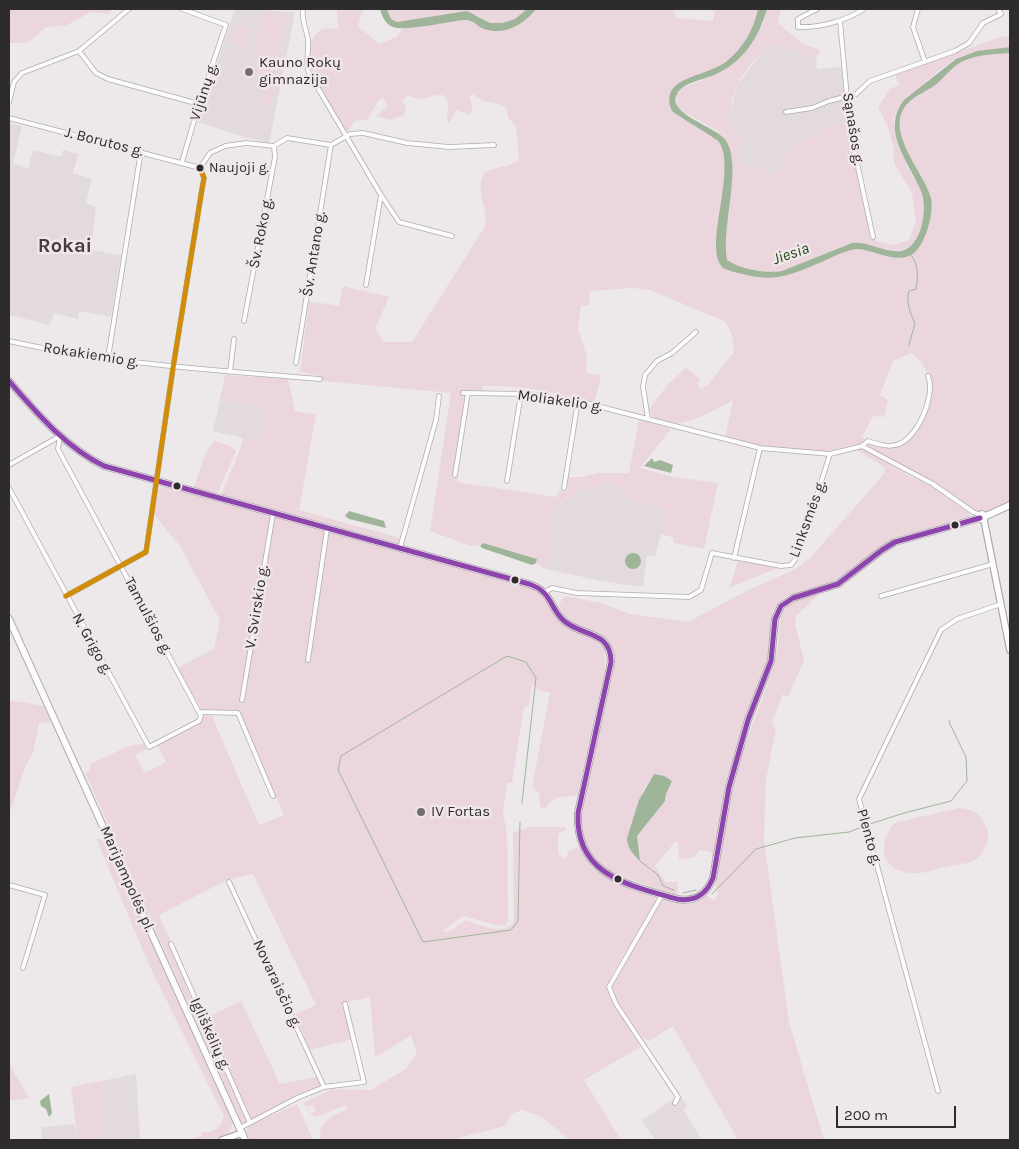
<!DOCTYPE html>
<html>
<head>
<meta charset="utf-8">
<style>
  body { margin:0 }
  #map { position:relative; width:1019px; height:1149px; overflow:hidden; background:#ede9ea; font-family:Karla,sans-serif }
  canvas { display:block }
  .frame { position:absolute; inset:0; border:10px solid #2e2b2c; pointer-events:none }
  .scale { position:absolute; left:836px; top:1106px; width:120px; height:22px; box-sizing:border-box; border:2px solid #2e2b2c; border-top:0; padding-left:6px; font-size:15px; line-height:18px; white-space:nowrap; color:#2e2b2c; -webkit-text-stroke:4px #efe7e9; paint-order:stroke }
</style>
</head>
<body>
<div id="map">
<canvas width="1019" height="1149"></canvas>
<div class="frame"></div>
<div class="scale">200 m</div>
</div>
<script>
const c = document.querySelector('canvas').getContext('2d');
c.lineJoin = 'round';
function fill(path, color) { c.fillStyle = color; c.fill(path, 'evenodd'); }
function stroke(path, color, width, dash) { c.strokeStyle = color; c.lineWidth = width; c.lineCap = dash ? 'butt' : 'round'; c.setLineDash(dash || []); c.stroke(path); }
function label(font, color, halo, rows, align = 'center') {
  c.font = font + ' Karla,sans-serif'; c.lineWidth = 5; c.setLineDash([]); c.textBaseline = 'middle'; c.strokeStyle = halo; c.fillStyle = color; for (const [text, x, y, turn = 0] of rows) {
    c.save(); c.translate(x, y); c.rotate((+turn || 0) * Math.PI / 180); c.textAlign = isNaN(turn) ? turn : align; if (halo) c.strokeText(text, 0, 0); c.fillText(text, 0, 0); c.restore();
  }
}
fill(new Path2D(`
  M235 9 295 12 269 143 241 136 198 122Z
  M778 44 816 59 817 69 841 67 847 123 825 128 777 175 738 161 741 135 731 132 730 111 738 84 765 49Z
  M9 123 22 126 13 164 28 168 33 150 61 157 63 150 78 154 73 173 92 179 86 203 96 207 91 250 121 255 111 317 79 311 78 319 54 313 50 325 9 315Z
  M220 399 268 409 260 442 213 431Z
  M607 483 617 486 631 501 667 510 655 556H647L643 587 606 582 546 569 553 530 550 520 554 510 577 489 598 488Z
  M136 1074 140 1140H104L101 1081Z
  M680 1095 687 1106 683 1109 702 1140H655L642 1120Z
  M75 1124 78 1140H42L41 1127Z`), '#e3dadd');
fill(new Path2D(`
  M9 9H113L109 14 91 12 67 25 45 28 27 43H9Z
  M337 9H363L358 26 379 44 397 37 402 29 469 19C495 36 516 34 536 9H675L674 13 677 18 713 21 715 9H758C754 29 743 48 727 61 708 77 657 76 672 111L714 133 726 147 722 262 769 276 854 244 902 254 908 252 923 228 925 196 904 150 897 119 905 102 953 64 981 52 1010 48V502L987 512H973L949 494 864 449 907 475 933 487 969 513V518L893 539 838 579 822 587 784 597 774 609 771 620 770 651 725 784 715 857H712L711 852 699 850 694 858 679 859 678 842 674 843 655 866 665 882H678L677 896 607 871 594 862 582 834 581 816 613 665C612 626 567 634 559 604L565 596 601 603 630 614 688 622 752 588 794 570 810 558 884 474 885 468C874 459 861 455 851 445L825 452 759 446 725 438 733 400C715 410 659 443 649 409L668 384 686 368 700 379 698 384 700 389 708 385 733 353C736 345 730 326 724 321L650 290 632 288 590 291 589 306 581 305 578 329 587 357 586 373 601 375 595 402C558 393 521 385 483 386L482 390H462V395L465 398 454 470 451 477 458 478 457 482 555 497 560 491 567 492 568 477H581L600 473H629L639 419 671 429 640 468 674 477 718 483 704 549 673 543 674 538 661 534 667 510 631 501 617 486 607 483 593 490 577 489 574 497 566 498 554 510 551 520 553 530 546 569 536 563 537 559 483 543 480 546 468 545 430 531 451 393 322 381V376L300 372 309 301 339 306 343 286 389 297 375 329 384 342H412L484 228C489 210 481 206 481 190 479 160 504 174 519 159L516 127 508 117 507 108C497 100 482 105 473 94L469 98 473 107 470 115 456 110 450 122 447 123 448 103 445 96C433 91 423 105 408 95L402 101 406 107 404 115 390 120 376 116 388 106 383 98 378 101 367 120 355 121 349 130 345 131C332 109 298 65 312 40 314 36 318 31 322 29 327 28 333 29 338 29ZM911 353 922 363 933 386C924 410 919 455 882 447 873 445 868 444 862 437L873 416 884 417 888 400 880 395 893 361ZM654 774 672 781 666 794 665 801 637 836 639 859 627 838 644 788Z
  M387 9H527L515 19 502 23H490L477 15 397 22 391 19Z
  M767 9H781L778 23 803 44 820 50 816 59 778 44C753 54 732 85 730 112 729 118 731 125 731 132L741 135 738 161 777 175 789 148 825 128 847 123 870 233 876 241 893 245 909 240 916 221 912 193 894 163 893 145 887 125 878 107 890 89 899 85 895 75 1000 37 1010 36V47C994 48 972 51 957 59 935 69 910 100 894 118 894 138 902 156 911 173 915 180 920 187 922 194 926 211 922 246 901 250 886 253 868 241 852 243L782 271C766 274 740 269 727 260L724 243 732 180 718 131 677 108 676 94 682 88 716 74 763 24Z
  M270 11 283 17 284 14H287L275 81H272L273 74 262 77 256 73 253 68 260 19Z
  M236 24 252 30 245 47 229 41Z
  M265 82 277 86 269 107 258 102Z
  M225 375 288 379 295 411 316 415 299 510 400 538 398 543 221 496C227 476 239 458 243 438L260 441 268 409 220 399Z
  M214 441 228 445 236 451 219 490 214 494 194 487 205 454Z
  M159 487 179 490 531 588 543 595 552 609 605 648V669L577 796C563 797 554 795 546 808L540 807 539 793 532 787 550 693 539 690 532 683 529 705 524 708 512 783H507L503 813 507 833 508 920 505 926H500L463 916 443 931 448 932 466 920C481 925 502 936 514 922L513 833 529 827H565L566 830 558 834V854L566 859 568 852 578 847 593 869 656 898 657 901 611 976 607 989 640 1047 584 1080 621 1140H570L540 1116 522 1110 511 1114 505 1126 451 1140H321C316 1122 334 1115 347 1109L346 1105 317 1117 309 1114 316 1111 313 1105 306 1107 303 1103 333 1089 371 1090 407 1068 417 1053 411 1035 375 1058 370 997 343 1003 353 1039 310 1050 295 1014 316 1005 253 874 227 880 159 915 191 986 187 989 247 1120 246 1123H242L85 773 90 770V764L131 745 143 744 147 749 135 755 145 773 166 762 157 744 200 722 204 715 212 716 259 825 284 815 239 714 203 711 177 668 214 649 220 620 180 546 153 513Z
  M738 561 774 567 778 568 729 588Z
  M819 594 796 616 795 623 804 661 788 697 783 694 772 723 776 730 766 779 764 840 789 1022 824 1140H738L673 1026 649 1041 642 1037 613 995 612 981 661 901C672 894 688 913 707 895L714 901 718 895 715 884 732 788 743 751 773 669 778 647 780 614 784 606 792 600Z
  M9 700 44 706 51 722 39 723 33 753 25 767 9 816Z
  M959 808C972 809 980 813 986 826 992 838 986 852 975 860 969 864 957 864 949 866 938 868 922 875 911 873 879 870 878 844 894 823Z
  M96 838 106 842 232 1121 231 1129 223 1138 183 1140 202 1136V1132C213 1133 222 1128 224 1116L149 965Z
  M241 1001 280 1084 317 1077 321 1084 320 1087 305 1091 252 1120 250 1118 206 1018Z
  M9 1064 29 1098 9 1101Z
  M101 1081 104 1140H78L71 1087Z
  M297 1104 313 1140H250L246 1130 249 1126Z`), '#ecd6de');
fill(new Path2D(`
  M380 9H387L391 19 397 22 467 11 490 23H502L515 19 527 9H536C524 25 503 37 482 28 476 25 472 19 465 20 450 21 404 32 393 27 385 24 382 16 380 9Z
  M758 9H767C759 37 743 63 714 75 703 80 683 82 677 94 665 114 719 127 727 142 742 169 721 226 727 260 740 269 766 274 782 271L852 243C868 241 885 253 901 251 922 247 928 208 921 191 909 162 880 131 904 100L956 59 977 51 1010 47V53C993 54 966 55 953 68 946 74 942 80 934 86 926 91 915 96 909 102 881 129 924 171 931 198 933 208 930 222 927 231 924 238 921 246 916 251 900 267 876 250 858 249 848 249 835 256 826 260 796 272 780 283 747 275 740 273 732 272 725 269 700 254 738 170 719 142 716 138 679 117 672 111 657 76 708 77 727 61 743 48 754 29 758 9Z
  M652 458 654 462 660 460 673 465 671 473 644 466Z
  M349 511 384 521 386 528 349 519 345 516Z
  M483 543 537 559 536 563 532 565 482 548 480 546Z
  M625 561a8 8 0 1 1 16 0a8 8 0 1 1-16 0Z
  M654 774 664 776 672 781 666 794 665 801 637 836 640 861C633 854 627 848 627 838L639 800Z
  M49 1094 52 1113 49 1117 46 1109 41 1106 40 1101Z`), '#9fb59a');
stroke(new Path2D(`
  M909 345 915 323C910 313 906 302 909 291L916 289C918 276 919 266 911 255
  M520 822 518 921 511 930 423 942 338 770 341 756 507 656 526 662 536 678 522 803
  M870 824 904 813 951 801 967 781 966 757 949 722 950 720
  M640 861 658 875 663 886 674 890
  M683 893 696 890
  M712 894 756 849 795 838 849 832 862 827`), '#9fb59a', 1);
const minor = new Path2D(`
  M182 9 226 25 199 104 182 162
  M303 9C301 21 307 29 308 41 309 52 305 62 309 73L381 195 366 285
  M817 9 798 19V27C820 28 845 21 864 9
  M918 9 913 27 925 62
  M840 21 850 130 873 237
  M79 51 96 73 108 79 199 104
  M9 102 14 82 22 73 79 51 129 9
  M786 112 812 108 829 101 856 94 870 81 955 51 969 43 983 23 1001 14 998 9
  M9 118 200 168
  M200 168 210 153 225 146 246 143 274 146 287 138 331 145 350 134 363 133 407 143 449 147 494 145
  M381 195 399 222 452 236
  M244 321 275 157 274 146
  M9 341C111 364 215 370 320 379
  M108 358 141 151
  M296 363 331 145
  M230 372 234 339
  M463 393 527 394 578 401 760 448 830 454 862 446 933 484 973 512 981 515
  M648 419 643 387 645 375 657 361 672 353 696 332
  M862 446 868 441C877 444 889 448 899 444 918 437 936 395 928 376
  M9 465 60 436
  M455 475 468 393
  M507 481 521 394
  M9 488 149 747 199 721 201 716 58 449 60 436
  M564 488 578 401
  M400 548 436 420 439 396
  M734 558 760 448
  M545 592 552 588 577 593 689 597 701 590 712 553 781 566 791 565 798 555 830 454
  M66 596 146 552 173 368 202 189 204 178 200 168
  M881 596 993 564
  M308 660 327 529
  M242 700 273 514
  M199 712 238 713 273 796
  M229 882 324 1087
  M9 885 45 895 23 968
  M662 895 609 987 616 1004 678 1097 675 1103
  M171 944 250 1123
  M938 1091 859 799 941 630 957 619 1001 604
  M240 1128 297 1098 324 1087 364 1082 345 1004`);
const secondary = new Path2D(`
  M984 520 1010 650
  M222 1140 242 1133`);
const primary = new Path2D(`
  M9 381C37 413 65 447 104 466L529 584C552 592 548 604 562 619 579 637 611 629 611 662L578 813C575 875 628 885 677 899 695 902 706 895 713 878L729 787 748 720 771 661 775 619 781 606 793 598 838 584 882 550 895 542 980 518
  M984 520 981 519 982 514 986 516 1010 505
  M9 619 245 1140`);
stroke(minor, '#b0acae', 5.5);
stroke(secondary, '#b0acae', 8);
stroke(primary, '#b0acae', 8);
stroke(minor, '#fcfcfc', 4);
stroke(secondary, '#fcfcfc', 5.5);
stroke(primary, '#fcfcfc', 6);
stroke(new Path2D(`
  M9 381C37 413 65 447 104 466L529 584C552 592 548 604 562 619 579 637 611 629 611 662L578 813C575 875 628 885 677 899 695 902 706 895 713 878L729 787 748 720 771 661 775 619 781 606 793 598 838 584 882 550 895 542 980 518`), '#8e44ad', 5);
stroke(new Path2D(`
  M66 596 146 552 173 368 202 189 204 178 200 168`), '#cf8d09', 5);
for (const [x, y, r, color] of [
  [249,72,5,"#716e6e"],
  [200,168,4.5,"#2e2b2c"],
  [177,486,4.5,"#2e2b2c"],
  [955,525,4.5,"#2e2b2c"],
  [515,580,4.5,"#2e2b2c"],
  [421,812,5,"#716e6e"],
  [618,879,4.5,"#2e2b2c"]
]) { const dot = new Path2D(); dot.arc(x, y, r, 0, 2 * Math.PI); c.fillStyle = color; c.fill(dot); stroke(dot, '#efe7e9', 2); }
label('14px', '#2e2b2c', '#efe7e9', [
  ["Naujoji g.",209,168]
], 'left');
label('15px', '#2e2b2c', '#efe7e9', [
  ["Kauno Rokų",259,63],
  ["gimnazija",259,80],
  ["IV Fortas",431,812]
], 'left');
label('15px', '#2e2b2c', '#efe7e9', [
  ["Vijūnų g.",204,92,-72],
  ["Sąnašos g.",853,129,81],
  ["J. Borutos g.",104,142,14],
  ["Šv. Roko g.",261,233,-79],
  ["Šv. Antano g.",314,254,-81],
  ["Rokakiemio g.",91,355,9],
  ["Moliakelio g.",560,401,8],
  ["Linksmės g.",808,519,-70],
  ["V. Svirskio g.",257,607,-81],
  ["Tamulšios g.",148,616,62],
  ["N. Grigo g.",92,644,61],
  ["Plento g.",869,837,74],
  ["Marijampolės pl.",127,879,66],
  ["Novaraisčio g.",277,984,65],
  ["Igliškėlių g.",210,1034,66]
]);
label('italic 16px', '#1d4a15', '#efe7e9', [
  ["Jiesia",791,254,-19]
]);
label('bold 20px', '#453e40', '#efe7e9', [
  ["Rokai",65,246]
]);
</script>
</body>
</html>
